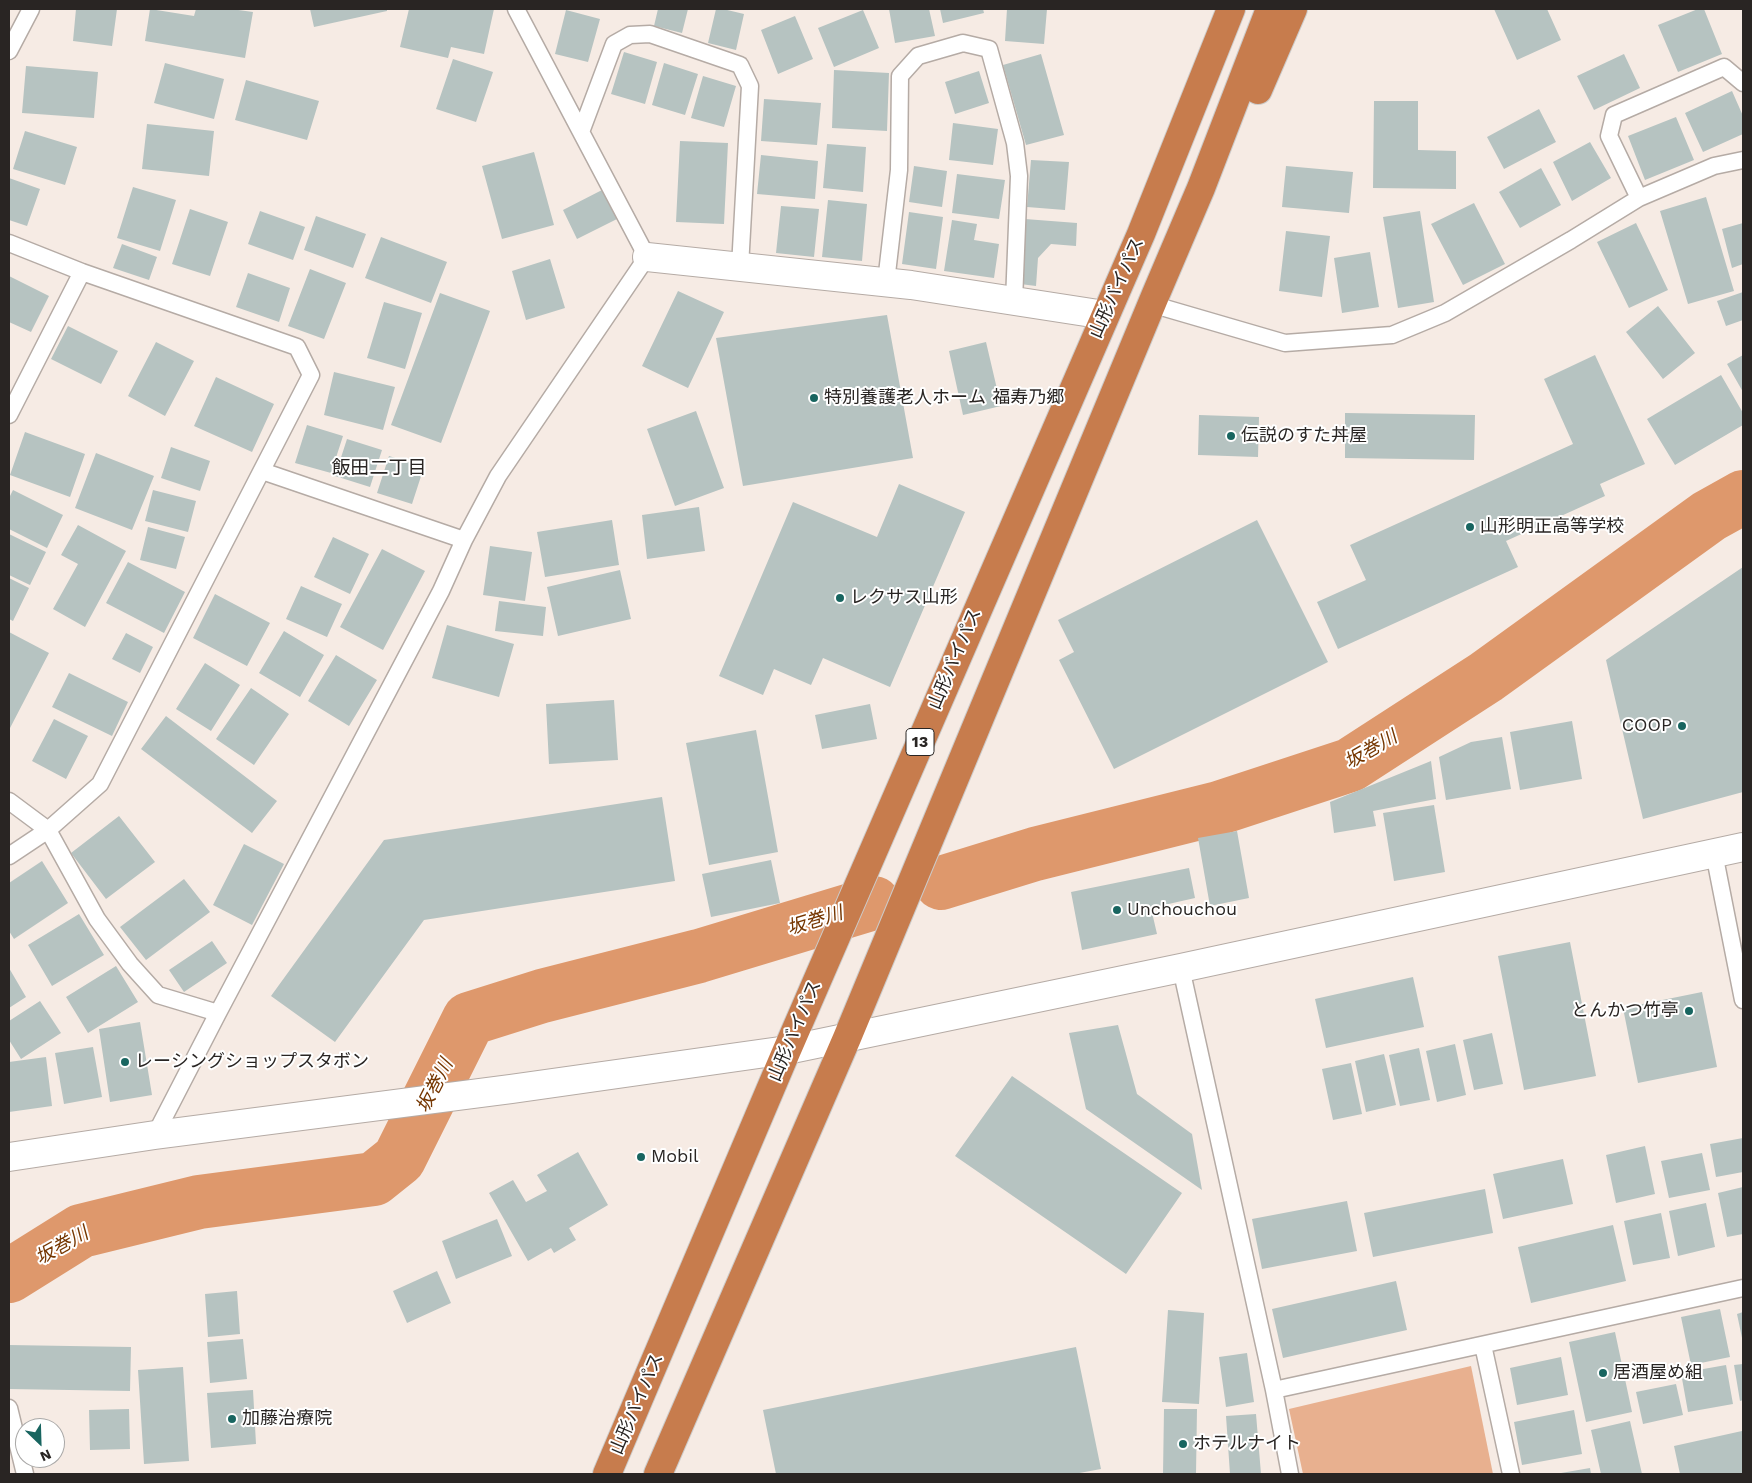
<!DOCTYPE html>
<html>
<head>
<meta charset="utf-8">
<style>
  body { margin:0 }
  #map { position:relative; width:1752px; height:1483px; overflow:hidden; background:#f6ebe4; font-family:"Work Sans",sans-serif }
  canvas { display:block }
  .frame { position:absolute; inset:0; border:10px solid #292523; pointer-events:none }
  .north { position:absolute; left:15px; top:1418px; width:50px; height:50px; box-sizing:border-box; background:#fff; border:1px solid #a9a8a7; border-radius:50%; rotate:156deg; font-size:14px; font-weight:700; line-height:20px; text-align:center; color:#292523 }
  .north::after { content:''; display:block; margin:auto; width:18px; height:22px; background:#186560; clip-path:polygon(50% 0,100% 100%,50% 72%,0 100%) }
</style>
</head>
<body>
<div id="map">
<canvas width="1752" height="1483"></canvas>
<div class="frame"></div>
<div class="north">N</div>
</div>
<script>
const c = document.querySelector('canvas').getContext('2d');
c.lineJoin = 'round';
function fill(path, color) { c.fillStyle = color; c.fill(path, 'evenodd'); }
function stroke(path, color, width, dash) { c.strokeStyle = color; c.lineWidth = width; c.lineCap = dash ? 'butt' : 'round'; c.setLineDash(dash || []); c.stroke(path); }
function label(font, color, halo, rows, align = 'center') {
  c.font = font + ' "Work Sans","Noto Sans JP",sans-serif'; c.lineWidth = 4; c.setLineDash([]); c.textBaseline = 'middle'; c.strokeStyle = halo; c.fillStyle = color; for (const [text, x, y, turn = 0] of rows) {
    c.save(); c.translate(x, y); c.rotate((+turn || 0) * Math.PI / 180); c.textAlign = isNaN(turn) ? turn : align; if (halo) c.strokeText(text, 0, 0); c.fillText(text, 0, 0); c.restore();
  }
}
fill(new Path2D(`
  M1471 1366 1493 1474H1303L1289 1409Z`), '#e8b08f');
stroke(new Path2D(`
  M941 883 1035 854 1219 808 1350 765 1486 677 1709 516 1743 497
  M9 1276 81 1231 199 1202 374 1179 399 1159 469 1019 542 996 699 956 874 903`), '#de986c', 54);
fill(new Path2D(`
  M76 9H117L112 46 73 41Z
  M150 9 194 16 196 9H231L253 12 245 58 145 41Z
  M310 9H387V11L314 27Z
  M409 9H494L484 54 451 47 448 58 400 47Z
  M658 9H688L682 33 654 26Z
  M716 9H723L744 14 736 50 708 43Z
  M889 9H929L935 36 895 43Z
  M940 9H983L984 13 943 23Z
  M1007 9H1047L1044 44 1005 41Z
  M1494 9H1547L1561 40 1517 60Z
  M1698 9H1704L1722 54 1678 72 1658 25Z
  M566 10 600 19 588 62 555 54Z
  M863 10 879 48 834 67 818 28Z
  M795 16 813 59 778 74 761 30Z
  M624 52 657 62 645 104 611 94Z
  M1041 54 1064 135 1026 145 1003 65Z
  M1624 54 1640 88 1594 110 1577 76Z
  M453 59 493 72 476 122 436 109Z
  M165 63 224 79 214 119 154 103Z
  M664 63 698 74 685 115 652 105Z
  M26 66 98 72 94 118 22 113Z
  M834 70 889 73 887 131 832 128Z
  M979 71 989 103 955 114 945 82Z
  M703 76 736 86 724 127 691 118Z
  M246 80 319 101 307 140 235 120Z
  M1732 91 1743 116V134L1703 152 1685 113Z
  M764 99 821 103 817 145 761 141Z
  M1374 101H1418V150L1456 151V189L1373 188Z
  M1539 109 1556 142 1504 169 1487 137Z
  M1676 117 1694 160 1645 180 1628 136Z
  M953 123 998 129 993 165 949 160Z
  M147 124 214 131 209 176 142 169Z
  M25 131 77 147 65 185 13 169Z
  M680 141 728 143 724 224 676 222Z
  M1590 142 1611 178 1572 201 1553 162Z
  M827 144 866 147 863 192 823 188Z
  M534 152 554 225 502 239 482 166Z
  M761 155 818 161 815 199 757 194Z
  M1031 160 1069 162 1065 210 1027 207Z
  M914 166 947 171 942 207 909 202Z
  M1286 166 1353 172 1349 213 1282 207Z
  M1541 168 1561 205 1520 228 1499 192Z
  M957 174 1005 180 999 219 952 213Z
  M9 178 40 189 27 226 9 220Z
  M133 187 176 200 160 251 117 238Z
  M602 190 617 219 577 239 563 210Z
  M1706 197 1734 291 1688 304 1660 211Z
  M828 200 867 204 862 261 822 257Z
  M1474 203 1505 264 1463 285 1431 224Z
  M781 206 819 209 814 257 776 253Z
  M190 209 228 222 210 276 172 264Z
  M260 211 305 227 293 260 248 244Z
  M1420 211 1434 302 1398 308 1383 217Z
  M909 212 943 217 936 269 902 264Z
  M316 216 366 234 353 268 304 250Z
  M1025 219 1077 223 1076 246 1051 244 1038 258 1036 286 1020 284Z
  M952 220 977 224 974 240 999 244 994 278 944 271Z
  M1636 223 1668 290 1629 308 1597 242Z
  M1743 223V264L1732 268 1722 229Z
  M1286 231 1330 236 1322 297 1279 291Z
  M381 237 447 262 431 303 365 278Z
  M122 244 157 257 149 280 113 268Z
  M1370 252 1379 307 1342 313 1334 258Z
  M550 259 565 308 526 320 512 271Z
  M310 269 346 283 324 339 288 326Z
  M248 273 290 288 279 322 236 307Z
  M9 276 49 296 31 332 9 322Z
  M678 291 724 312 688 388 642 366Z
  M1743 292V320L1726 326 1717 301Z
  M440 293 490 311 441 443 391 425Z
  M384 302 422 313 405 369 367 358Z
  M1658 306 1695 353 1663 379 1626 332Z
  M887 315 913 458 743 486 716 338Z
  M68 326 118 351 101 384 51 359Z
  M156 342 194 361 165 416 128 396Z
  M986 342 1001 406 963 415 949 351Z
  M1595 355 1645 464 1600 484 1605 496 1506 541 1518 567 1338 649 1317 602 1366 580 1350 545 1573 444 1544 379Z
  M1743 355V392L1727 364Z
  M334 372 395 387 383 430 324 415Z
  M1721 375 1743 413V425L1675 465 1647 419Z
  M216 377 274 404 252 452 194 426Z
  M696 411 724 488 675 506 647 429Z
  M1345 413 1475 415 1474 460 1345 458Z
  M1199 415 1259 417 1258 457 1198 455Z
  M307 425 343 436 331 473 295 463Z
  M25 432 85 454 70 497 10 475Z
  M347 439 382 450 370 487 335 476Z
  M171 447 210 461 200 491 161 478Z
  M96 453 154 476 132 530 75 508Z
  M389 456 424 467 412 504 377 493Z
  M899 484 965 512 890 687 823 658 811 685 774 669 763 695 719 676 793 502 877 537Z
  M13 490 63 515 47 548 9 529V498Z
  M153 490 196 501 188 532 145 521Z
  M699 507 705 551 647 559 642 515Z
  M612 520 619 565 545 577 537 532Z
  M1257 520 1328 662 1114 769 1059 660 1074 652 1058 620Z
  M78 525 126 551 85 627 53 609 78 564 61 555Z
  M148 527 185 537 176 569 140 560Z
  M9 534 46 552 30 585 9 575Z
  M333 537 369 554 350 594 314 577Z
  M490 546 532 552 525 601 483 595Z
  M382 549 425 571 383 650 340 627Z
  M128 562 185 592 164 633 106 603Z
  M1743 567V792L1643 819 1606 660Z
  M620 570 631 619 558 636 547 587Z
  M9 578 29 588 13 621 9 619Z
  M301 586 342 604 327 637 286 619Z
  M215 594 270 623 247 666 193 638Z
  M499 601 546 607 543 636 495 631Z
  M447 625 514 644 499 697 432 678Z
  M284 631 324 655 300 697 259 673Z
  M9 632 49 653 9 730Z
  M126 633 153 647 140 673 112 659Z
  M336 655 377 680 349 726 308 701Z
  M205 663 240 685 211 731 176 709Z
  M69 673 128 702 112 736 52 707Z
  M251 688 289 714 254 765 216 739Z
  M614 700 618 760 549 764 546 704Z
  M870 704 877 739 822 749 815 715Z
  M166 716 277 801 252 833 141 749Z
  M54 719 88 736 66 779 32 761Z
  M1572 721 1582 779 1520 790 1510 732Z
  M756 730 778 852 709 865 686 743Z
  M1502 737 1511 789 1446 800 1439 757 1471 742Z
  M1431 761 1436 799 1373 811 1376 826 1334 833 1330 802Z
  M662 797 675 881 424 920 335 1042 271 996 384 840Z
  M1434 805 1445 872 1394 881 1383 813Z
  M119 816 155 862 106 899 71 853Z
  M1237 831 1249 898 1210 906 1198 838Z
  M244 844 284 864 252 925 213 905Z
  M771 860 780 903 711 917 702 874Z
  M42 861 68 903 14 939 9 931V883Z
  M1189 868 1195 898 1151 908 1157 934 1082 950 1071 892Z
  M184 879 210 912 146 960 120 927Z
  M79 914 104 955 52 986 28 945Z
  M212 941 227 963 184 992 169 970Z
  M1570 942 1596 1076 1524 1090 1498 956Z
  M116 966 138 1002 88 1033 66 997Z
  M9 968 26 997 9 1008Z
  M1413 977 1424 1027 1326 1048 1315 999Z
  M1702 992 1717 1067 1638 1083 1623 1008Z
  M40 1001 61 1033 21 1059 9 1040V1021Z
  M140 1022 152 1095 110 1102 99 1029Z
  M1118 1025 1137 1094 1192 1134 1202 1190 1086 1109 1069 1033Z
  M1492 1033 1503 1084 1474 1090 1463 1040Z
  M1455 1044 1466 1095 1437 1102 1426 1051Z
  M93 1047 102 1097 64 1104 55 1053Z
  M1419 1048 1430 1100 1400 1106 1389 1055Z
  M1384 1054 1396 1105 1366 1112 1355 1061Z
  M46 1057 52 1106 9 1112V1062Z
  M1351 1063 1362 1114 1333 1120 1322 1069Z
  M1012 1076 1182 1193 1126 1274 955 1156Z
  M1743 1138V1172L1716 1177 1710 1144Z
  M1645 1146 1655 1194 1616 1203 1606 1155Z
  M578 1152 608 1205 569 1228 576 1240 554 1253 551 1248 528 1261 489 1193 513 1180 526 1202 547 1191 537 1175Z
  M1702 1153 1710 1190 1669 1198 1661 1161Z
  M1563 1159 1573 1204 1503 1219 1493 1174Z
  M1743 1187V1234L1727 1237 1718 1193Z
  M1485 1189 1493 1233 1373 1257 1364 1213Z
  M1347 1201 1357 1251 1262 1269 1252 1219Z
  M1706 1203 1715 1247 1678 1256 1669 1211Z
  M1661 1213 1670 1258 1633 1265 1624 1221Z
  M497 1219 512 1256 456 1279 442 1241Z
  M1613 1225 1626 1281 1531 1303 1518 1247Z
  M437 1271 451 1303 407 1323 393 1291Z
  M1396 1281 1407 1330 1283 1358 1272 1309Z
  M237 1291 240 1334 208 1337 205 1294Z
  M1720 1309 1730 1357 1691 1365 1681 1317Z
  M1168 1310 1204 1313 1199 1404 1162 1402Z
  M1743 1312V1338H1742L1737 1314Z
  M1615 1332 1632 1412 1586 1422 1569 1342Z
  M243 1339 247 1379 210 1383 207 1342Z
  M9 1345 131 1347 130 1391 9 1389Z
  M1076 1347 1101 1469 1074 1474H776L763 1410Z
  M1247 1353 1254 1402 1226 1407 1219 1357Z
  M1561 1357 1568 1395 1517 1405 1510 1368Z
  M1743 1364V1400L1740 1401 1734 1365Z
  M1726 1365 1733 1404 1688 1412 1681 1373Z
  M183 1367 189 1461 144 1464 138 1370Z
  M1676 1384 1683 1415 1643 1424 1636 1392Z
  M253 1390 256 1444 211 1448 207 1393Z
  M129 1409 130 1449 90 1450 89 1410Z
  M1164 1409H1197L1196 1474H1163Z
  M1574 1410 1582 1454 1522 1465 1514 1422Z
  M1256 1414 1261 1474H1230L1226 1416Z
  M1630 1421 1642 1474H1601L1591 1430Z
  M1742 1431 1743 1474H1680L1674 1446Z
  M1590 1468 1591 1474H1561V1473Z`), '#b6c3c1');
const lane = new Path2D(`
  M9 51 31 9
  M581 132 614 44 630 35 650 34 740 65 750 86 740 267
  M1639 198 1609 136 1614 115 1724 67 1743 83
  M9 243 82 272 297 347 311 375 100 784 48 830 9 856
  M886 282 899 170 900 76 918 56 963 43 989 49 1015 143 1019 176 1014 301
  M1151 304 1285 343 1392 335 1445 313 1571 240 1639 198 1714 166 1743 160
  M9 415 82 272
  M262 471 464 540
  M9 801 48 830 97 919 130 964 158 995 218 1013
  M1714 853 1743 1000
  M1181 968 1274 1390 1290 1474
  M155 1135 218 1013 441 591 464 540 498 476 647 257 516 9
  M1483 1345 1511 1474
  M1274 1390 1743 1288
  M9 1408 25 1474`);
const street = new Path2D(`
  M647 257 911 285 1105 315`);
const secondary = new Path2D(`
  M9 1157 155 1135 511 1089 787 1050 1181 968 1743 847`);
const highway = new Path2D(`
  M1258 90 1293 9
  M607 1474 787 1050 1141 234 1231 9
  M658 1474 847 1038 1155 296 1201 188 1270 9`);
stroke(lane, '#b5aba5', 19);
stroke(street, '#b5aba5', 30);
stroke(secondary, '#b5aba5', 30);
stroke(highway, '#cccbca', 30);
stroke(lane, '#fff', 16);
stroke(street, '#fff', 28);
stroke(secondary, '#fff', 28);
stroke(highway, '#c77c4d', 28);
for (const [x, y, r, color] of [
  [814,398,5,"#186560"],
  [1231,436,5,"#186560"],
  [1470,527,5,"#186560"],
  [840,598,5,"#186560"],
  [1682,726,5,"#186560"],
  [1117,910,5,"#186560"],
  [1689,1011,5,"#186560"],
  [125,1062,5,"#186560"],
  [641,1157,5,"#186560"],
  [1603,1373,5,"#186560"],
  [232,1419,5,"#186560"],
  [1183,1444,5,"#186560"]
]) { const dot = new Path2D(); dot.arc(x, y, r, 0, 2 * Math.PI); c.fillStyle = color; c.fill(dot); stroke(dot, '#fff', 2); }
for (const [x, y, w] of [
  [920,742,28]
]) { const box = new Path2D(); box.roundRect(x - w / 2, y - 13.5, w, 27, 4); c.fillStyle = '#fff'; c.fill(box); stroke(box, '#292523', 1); }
label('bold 16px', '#292523', null, [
  ["13",920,742]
]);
label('18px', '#292523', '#fff', [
  ["山形バイパス",1117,288,-66],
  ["山形バイパス",955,659,-67],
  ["山形バイパス",795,1031,-67],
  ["山形バイパス",637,1404,-67]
]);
label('18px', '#292523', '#fff', [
  ["特別養護老人ホーム 福寿乃郷",824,398],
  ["伝説のすた丼屋",1241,436],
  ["山形明正高等学校",1480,527],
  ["レクサス山形",850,598],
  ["COOP",1672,726,"right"],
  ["Unchouchou",1127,910],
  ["とんかつ竹亭",1679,1011,"right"],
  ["レーシングショップスタボン",135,1062],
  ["Mobil",651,1157],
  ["居酒屋め組",1613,1373],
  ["加藤治療院",242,1419],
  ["ホテルナイト",1193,1444]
], 'left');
label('19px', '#292523', '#fff', [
  ["飯田二丁目",379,468]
]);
label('italic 19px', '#753600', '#fff', [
  ["坂巻川",1371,750,-30],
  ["坂巻川",815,921,-17],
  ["坂巻川",435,1086,-63],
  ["坂巻川",62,1246,-29]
]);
</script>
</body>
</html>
